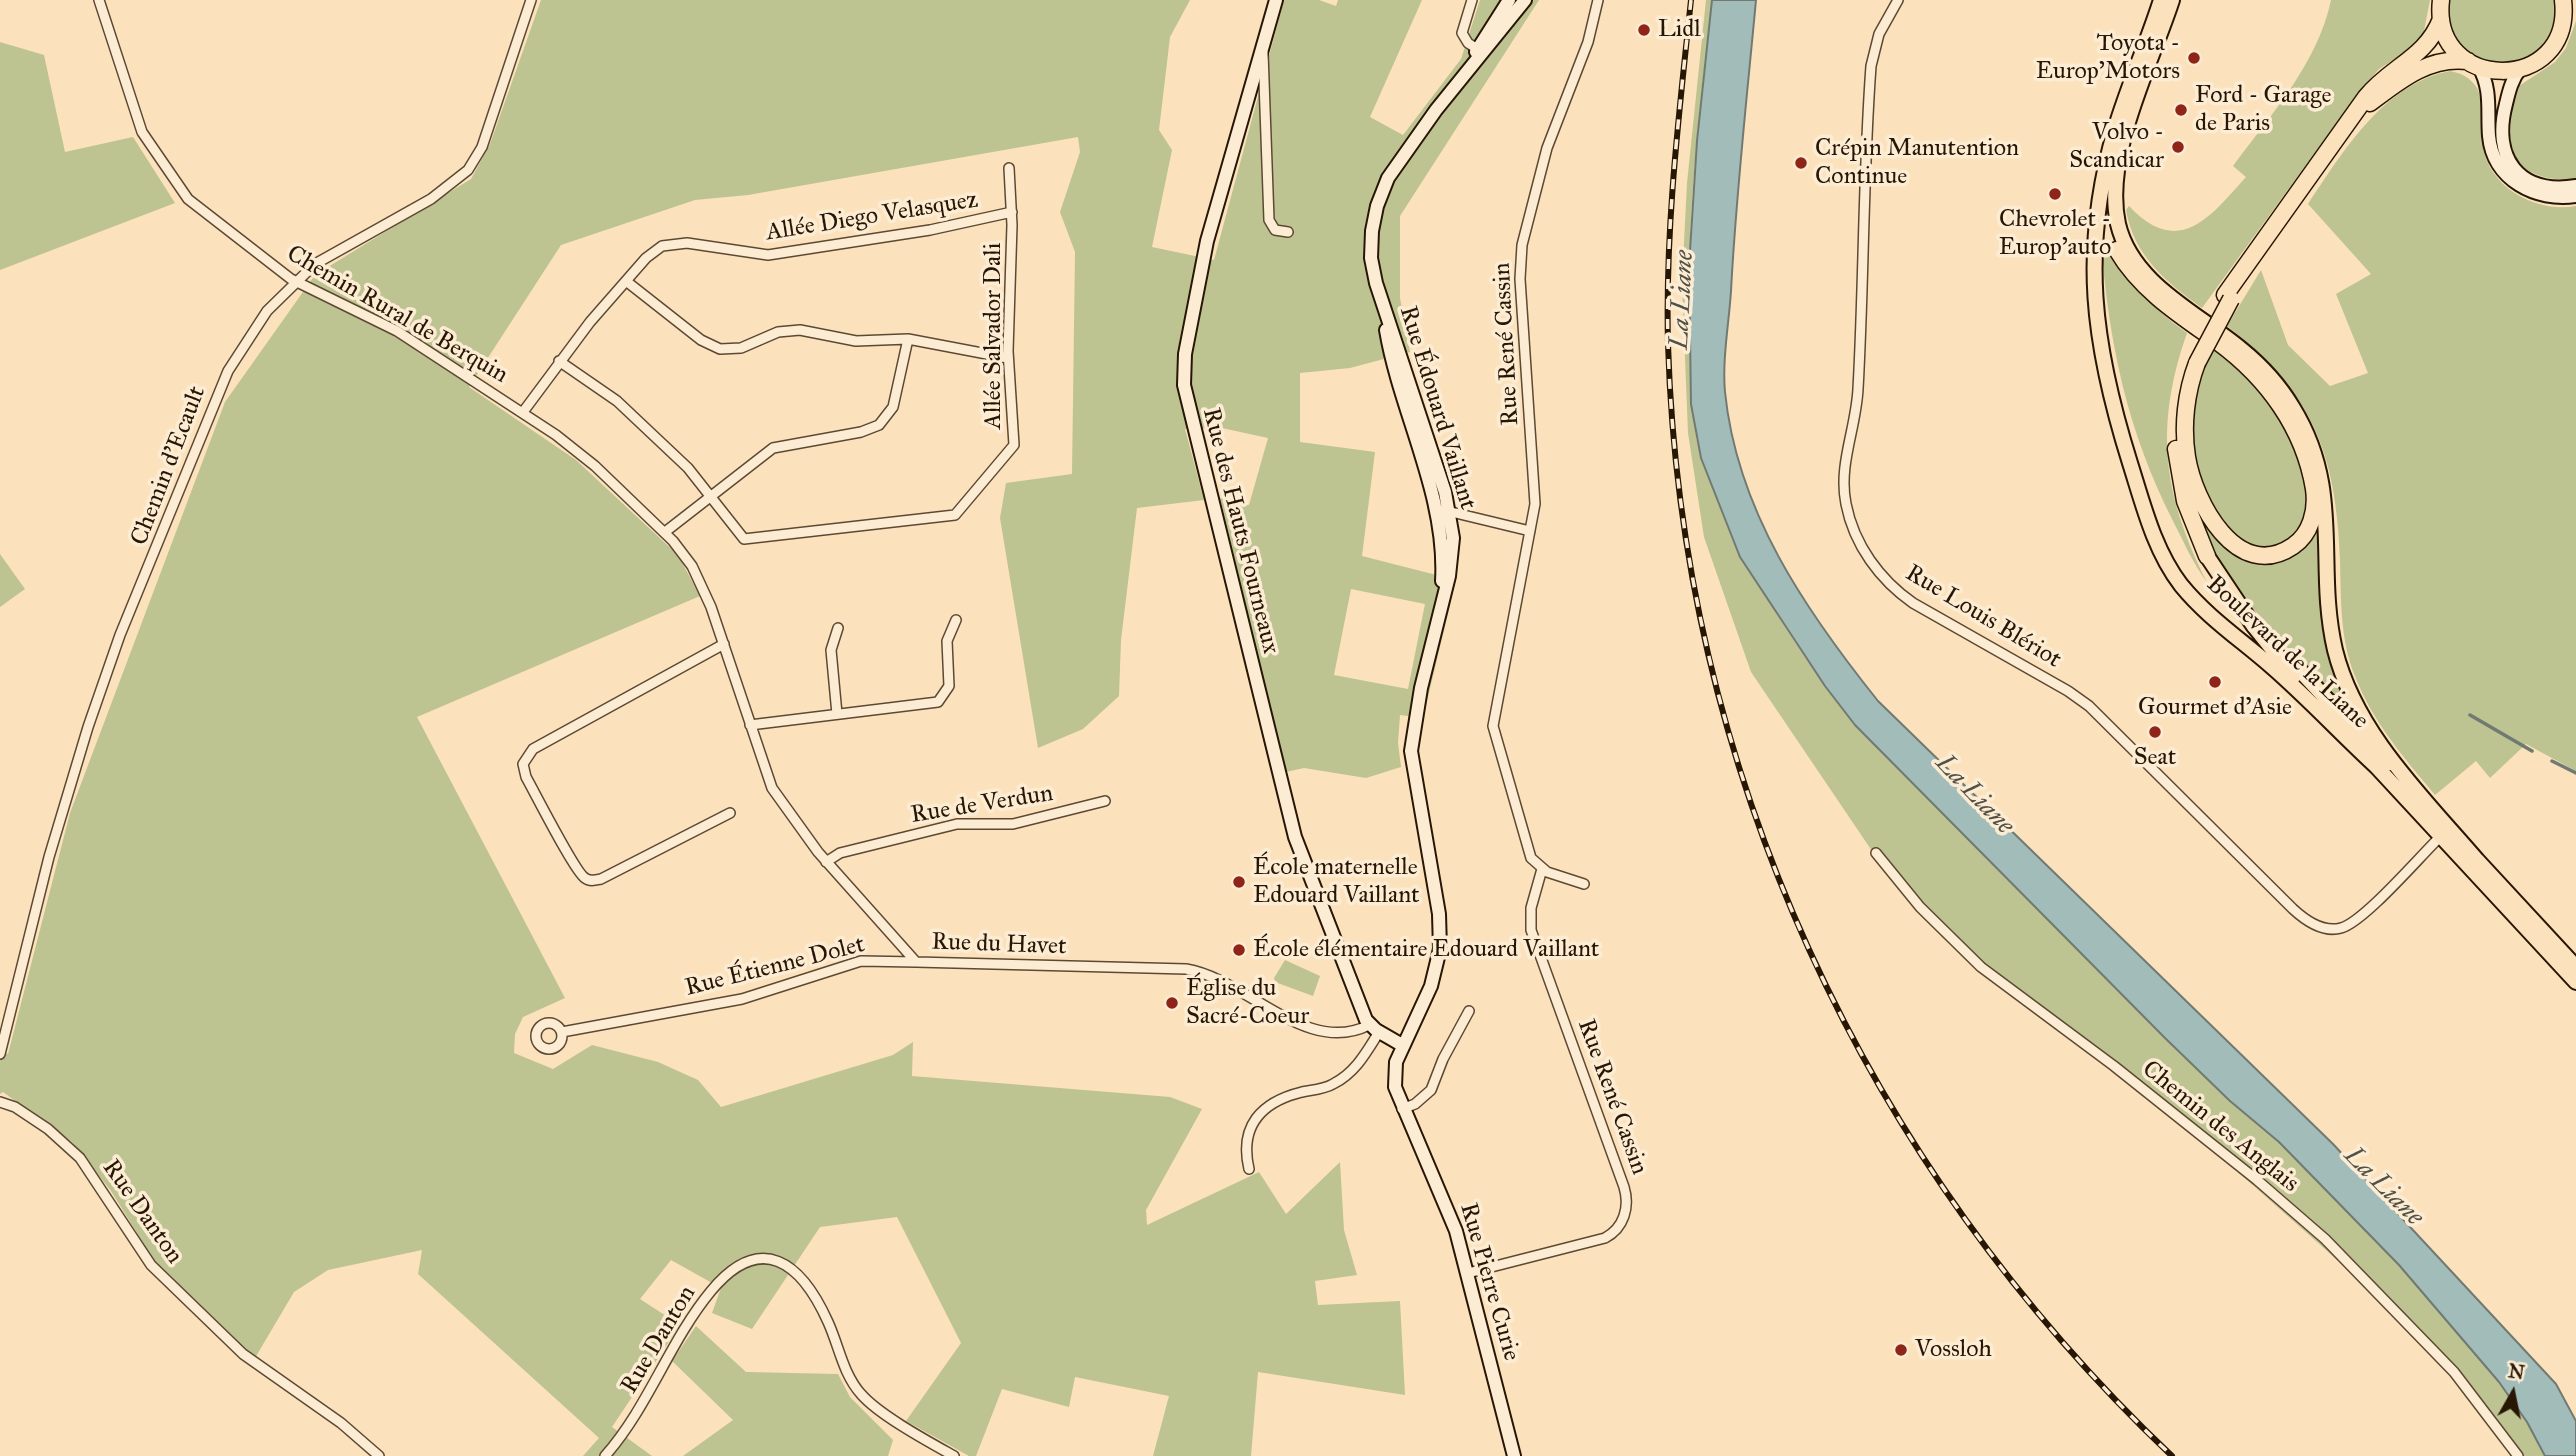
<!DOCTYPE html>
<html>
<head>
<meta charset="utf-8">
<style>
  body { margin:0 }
  #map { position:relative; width:2576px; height:1456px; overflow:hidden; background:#fbe2bc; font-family:"IM FELL Great Primer",serif }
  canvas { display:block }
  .north { position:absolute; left:2478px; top:1358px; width:70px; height:70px; -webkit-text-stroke:5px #fcecd3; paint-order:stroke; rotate:9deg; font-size:19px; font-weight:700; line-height:28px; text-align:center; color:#281605 }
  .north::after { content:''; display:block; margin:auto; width:24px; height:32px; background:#281605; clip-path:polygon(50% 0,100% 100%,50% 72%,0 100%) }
</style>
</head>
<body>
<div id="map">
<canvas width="2576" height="1456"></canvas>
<div class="north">N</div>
</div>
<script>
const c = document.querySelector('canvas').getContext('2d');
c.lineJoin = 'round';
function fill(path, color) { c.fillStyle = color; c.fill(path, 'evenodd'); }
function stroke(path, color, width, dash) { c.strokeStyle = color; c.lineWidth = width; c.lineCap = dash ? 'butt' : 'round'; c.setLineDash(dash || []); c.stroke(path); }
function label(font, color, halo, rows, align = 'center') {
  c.font = font + ' "IM FELL Great Primer",serif'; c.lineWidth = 7; c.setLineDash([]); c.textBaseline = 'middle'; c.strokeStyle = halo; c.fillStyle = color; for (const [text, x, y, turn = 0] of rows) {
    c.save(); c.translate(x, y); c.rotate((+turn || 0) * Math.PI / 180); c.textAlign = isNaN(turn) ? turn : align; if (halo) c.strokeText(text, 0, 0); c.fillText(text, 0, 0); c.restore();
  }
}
fill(new Path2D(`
  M541 0H1190L1170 37 1159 130 1172 150 1152 247 1214 260 1284 0H1319L1336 6 1338 0H1422L1370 117 1403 135 1461 59 1480 0H1539L1400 216V298L1410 352 1350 368 1300 373V442L1375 452 1362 556 1456 580 1423 718 1400 715 1398 743 1401 767 1366 778 1304 768 1286 772 1220 498 1249 505 1268 438 1222 428 1185 429 1204 500 1137 508 1121 640 1119 696 1083 729 1038 748 1000 518 1006 483 1072 474 1075 252 1060 212 1080 152 1078 137 748 195 695 200 561 245 469 387 576 460 678 555 700 596 417 717 565 998 523 1017 515 1034 514 1053 553 1069 592 1045 658 1062 698 1080 721 1107 893 1055 913 1042 912 1076 1170 1097 1202 1109 1146 1210 1147 1225 1259 1172 1286 1214 1340 1162 1344 1230 1357 1275 1315 1281 1318 1305 1400 1301 1405 1395 1258 1372 1251 1456H1153L1169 1396 1075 1377 1069 1407 1002 1389 976 1456H969L906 1421 961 1343 897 1217 820 1227 752 1329 712 1313 721 1288 671 1260 640 1299 680 1325 612 1427 652 1456H583L599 1438 418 1274 422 1250 328 1270 294 1292 255 1358 160 1270 111 1191 72 1142 3 1092 0 1094V1050L8 1054 70 813 225 402 315 275 471 179 490 144ZM1351 589 1425 604 1408 689 1334 675Z
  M1706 0H1712C1699 109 1687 218 1689 328 1690 371 1690 413 1700 455 1703 468 1711 481 1716 494 1749 579 1800 654 1855 725L2165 1038 2230 1101 2279 1142 2399 1265 2499 1382 2527 1422 2545 1456H2513L2445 1367 2371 1290 2238 1172 2085 1048 1985 974 1912 903 1891 879 1751 672 1704 537 1688 433 1682 282 1687 183Z
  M2331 0H2430L2423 36 2414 47 2379 69 2356 96 2202 308C2166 282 2134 256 2126 210L2129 206C2179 259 2210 217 2246 177L2233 166C2270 116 2318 63 2331 0Z
  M2448 0H2556C2554 18 2554 31 2543 46 2519 76 2467 66 2453 32 2449 23 2449 10 2448 0Z
  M2576 21V179C2545 182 2509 172 2508 134 2507 118 2515 101 2519 86L2555 62 2566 48Z
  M0 42 44 55 65 152 133 137 175 203 0 270Z
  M2450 71C2461 73 2471 78 2477 88 2483 99 2480 133 2483 148 2491 189 2537 213 2576 206V771L2526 744 2490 778 2476 761 2435 795C2404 758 2372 721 2355 676 2340 640 2341 599 2340 560 2336 452 2313 394 2227 326L2261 270 2288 345 2330 386 2368 373 2336 294 2371 274 2308 204C2343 152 2383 84 2450 71Z
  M2101 242C2123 279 2152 308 2187 333 2154 427 2163 495 2207 582 2193 564 2184 542 2173 521 2127 430 2109 344 2101 242Z
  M2213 348C2248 376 2282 410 2296 454 2305 481 2301 496 2321 519 2327 586 2323 662 2357 721L2354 723 2241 595 2216 556 2197 514 2206 501C2187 440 2188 407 2213 348Z
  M0 554 25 589 0 607Z
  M1285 960 1320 976 1313 996 1275 982 1274 978Z
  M696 1326 746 1372 838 1374 850 1397 893 1440 888 1456H683L733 1420 672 1361Z`), '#bdc391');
const water = new Path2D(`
  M1712 0H1756C1747 97 1736 194 1731 291 1729 323 1722 360 1725 392 1737 511 1806 611 1878 701L2333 1144 2556 1384 2576 1421V1456H2545L2527 1422 2499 1382 2399 1265 2279 1142 2230 1101 2165 1038 1855 725 1825 686 1740 557 1701 458 1691 404 1689 266 1697 141Z`);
fill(water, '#a2bcba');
stroke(water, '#717a72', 2);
stroke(new Path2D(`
  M2470 715 2532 751
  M2552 761 2576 773`), '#717a72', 3.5);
const street = new Path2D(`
  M99 0 142 132 188 199 291 279 397 331 556 435 595 466 673 541 692 566 711 607 772 788 818 852 916 962 1186 969C1247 979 1306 1057 1369 1025
  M1472 0 1462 33 1468 43 1482 52
  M1898 0 1879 34 1871 66C1863 173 1864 282 1858 389 1856 429 1838 465 1846 504 1854 545 1880 580 1913 603L2068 691 2089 706 2293 909C2306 921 2323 933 2341 928 2364 922 2421 855 2441 836
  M1263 53 1269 220 1275 230 1288 232
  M626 281 701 340 720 349 741 348 778 332 800 330 856 341 908 339 1008 358
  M559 361 617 401 688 468 744 539 955 515 1014 445 1008 351 1012 225 1009 168
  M523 412 590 322 646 258 662 246 687 243 768 255 930 230 1012 212
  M1443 510 1530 531
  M665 532 773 448 861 432 879 425 893 407 908 339
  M724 644 533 749 523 764 526 777C535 793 575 872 585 878 590 882 596 880 601 879L730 813
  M837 714 831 650 838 628
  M750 725 938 702 949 686 947 641 956 620
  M1876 853 1920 907 1981 967 2114 1066 2257 1180 2325 1239 2454 1372 2518 1456
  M826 862 840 853 957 824H1013L1105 801
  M1584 884 1547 872 1531 858 1493 726 1535 504 1520 279 1522 245 1547 148 1588 42 1598 0
  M536 1036a13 13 0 1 1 26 0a13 13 0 1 1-26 0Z
  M562 1032 742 999 861 961 916 962
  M0 1054 49 857 88 727 120 635 228 371 267 311 315 264 431 199 468 170 482 147 531 0
  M0 1102 15 1107 48 1129 80 1158 151 1265 243 1354 341 1423 379 1456
  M1402 1109 1415 1104 1431 1090 1443 1059 1469 1011
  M1249 1169C1239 1126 1261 1102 1302 1092 1312 1090 1325 1089 1333 1084 1355 1073 1366 1053 1379 1032
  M1468 1273 1605 1238C1624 1228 1630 1207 1624 1187L1531 930V908L1542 869
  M605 1456C649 1406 669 1342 711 1291 761 1231 801 1262 828 1322 839 1346 843 1374 861 1394 879 1415 929 1442 954 1456`);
const secondary = new Path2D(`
  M1276 0 1207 241 1185 354 1184 385 1295 837 1366 1020 1376 1030 1402 1045
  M1476 52 1509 0
  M2479 67C2492 90 2487 111 2489 136 2493 180 2536 202 2576 196
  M2520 69C2512 79 2509 91 2506 104 2492 157 2518 195 2576 186
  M1386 330C1400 413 1447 495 1442 581
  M1514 1456 1456 1231 1395 1087 1396 1062 1431 986 1440 949 1439 914 1411 751 1421 688 1449 576 1453 538 1445 492 1376 283 1371 258 1372 231 1377 206 1388 178 1436 110 1525 0`);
const primary = new Path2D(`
  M2161 0C2147 44 2128 86 2115 130 2080 251 2093 345 2130 463 2143 504 2154 550 2181 585 2207 617 2240 639 2271 666 2308 698 2342 735 2378 768
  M2172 0C2151 65 2103 155 2118 224 2132 284 2198 313 2241 349 2262 366 2280 386 2293 408 2344 491 2315 564 2335 650 2356 735 2427 801 2482 866
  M2207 556 2253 625 2294 676
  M2293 663 2387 764
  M2374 764 2576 982
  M2477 860 2576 967`);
const highway = new Path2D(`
  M2441 0C2430 94 2574 95 2563 0
  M2370 103C2399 81 2429 56 2468 61
  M2117 250C2141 291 2181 316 2218 342 2267 378 2304 428 2314 489 2317 510 2311 534 2293 546 2237 584 2194 501 2187 457 2182 426 2186 392 2197 363
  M2225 295 2366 97C2391 66 2426 58 2441 19
  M2176 449 2185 501 2207 556`);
stroke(street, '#5d4933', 12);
stroke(secondary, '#281605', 16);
stroke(primary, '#281605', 18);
stroke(highway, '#281605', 19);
stroke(street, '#fcecd3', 9);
stroke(secondary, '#fcecd3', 12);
stroke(primary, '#fbe2bc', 14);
stroke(highway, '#fbe2bc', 16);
const rail = new Path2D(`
  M1691 0C1679 114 1665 229 1668 344 1681 770 1864 1164 2172 1456`);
stroke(rail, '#281605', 6);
stroke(rail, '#fcecd3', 3.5, [10]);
const highwayBridge = new Path2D(`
  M2197 363 2231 299`);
stroke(highwayBridge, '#281605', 19, []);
stroke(highwayBridge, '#fbe2bc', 16);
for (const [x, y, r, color] of [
  [1644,30,7,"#8f2418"],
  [2194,58,7,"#8f2418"],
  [2181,110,7,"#8f2418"],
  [2178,147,7,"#8f2418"],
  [1801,163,7,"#8f2418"],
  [2055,194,7,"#8f2418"],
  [2215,682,7,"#8f2418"],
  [2155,732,7,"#8f2418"],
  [1239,882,7,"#8f2418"],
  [1239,950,7,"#8f2418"],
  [1172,1003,7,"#8f2418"],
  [1901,1350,7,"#8f2418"]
]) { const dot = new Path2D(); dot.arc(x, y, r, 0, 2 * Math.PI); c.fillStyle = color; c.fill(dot); stroke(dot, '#fcecd3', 2.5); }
label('24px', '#281605', '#fcecd3', [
  ["Lidl",1658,30],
  ["Toyota -",2180,44,"right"],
  ["Europ'Motors",2180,72,"right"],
  ["Ford - Garage",2195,96],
  ["de Paris",2195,124],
  ["Volvo -",2164,133,"right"],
  ["Scandicar",2164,161,"right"],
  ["Crépin Manutention",1815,149],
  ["Continue",1815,177],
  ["Chevrolet -",2055,220,"center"],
  ["Europ'auto",2055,248,"center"],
  ["Gourmet d'Asie",2215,708,"center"],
  ["Seat",2155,758,"center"],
  ["École maternelle",1253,868],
  ["Edouard Vaillant",1253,896],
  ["École élémentaire Edouard Vaillant",1253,950],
  ["Église du",1186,989],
  ["Sacré-Coeur",1186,1017],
  ["Vossloh",1915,1350]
], 'left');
label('24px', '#281605', '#fcecd3', [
  ["Allée Diego Velasquez",872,217,-9],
  ["Chemin Rural de Berquin",397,315,30],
  ["Allée Salvador Dali",994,336,-90],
  ["Rue René Cassin",1507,344,-93],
  ["Rue Édouard Vaillant",1437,408,73],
  ["Chemin d'Ecault",169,466,-69],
  ["Rue des Hauts Fourneaux",1240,531,76],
  ["Rue Louis Blériot",1983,617,31],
  ["Boulevard de la Liane",2287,653,43],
  ["Rue de Verdun",982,805,-9],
  ["Rue du Havet",999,945,2],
  ["Rue Étienne Dolet",775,967,-14],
  ["Rue René Cassin",1612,1097,70],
  ["Chemin des Anglais",2220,1127,39],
  ["Rue Danton",142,1212,55],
  ["Rue Pierre Curie",1489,1282,74],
  ["Rue Danton",659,1340,-59]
]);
label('italic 26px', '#535044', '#fcecd3', [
  ["La Liane",1683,300,-87],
  ["La Liane",1974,795,46],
  ["La Liane",2383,1187,45]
]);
</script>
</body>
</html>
